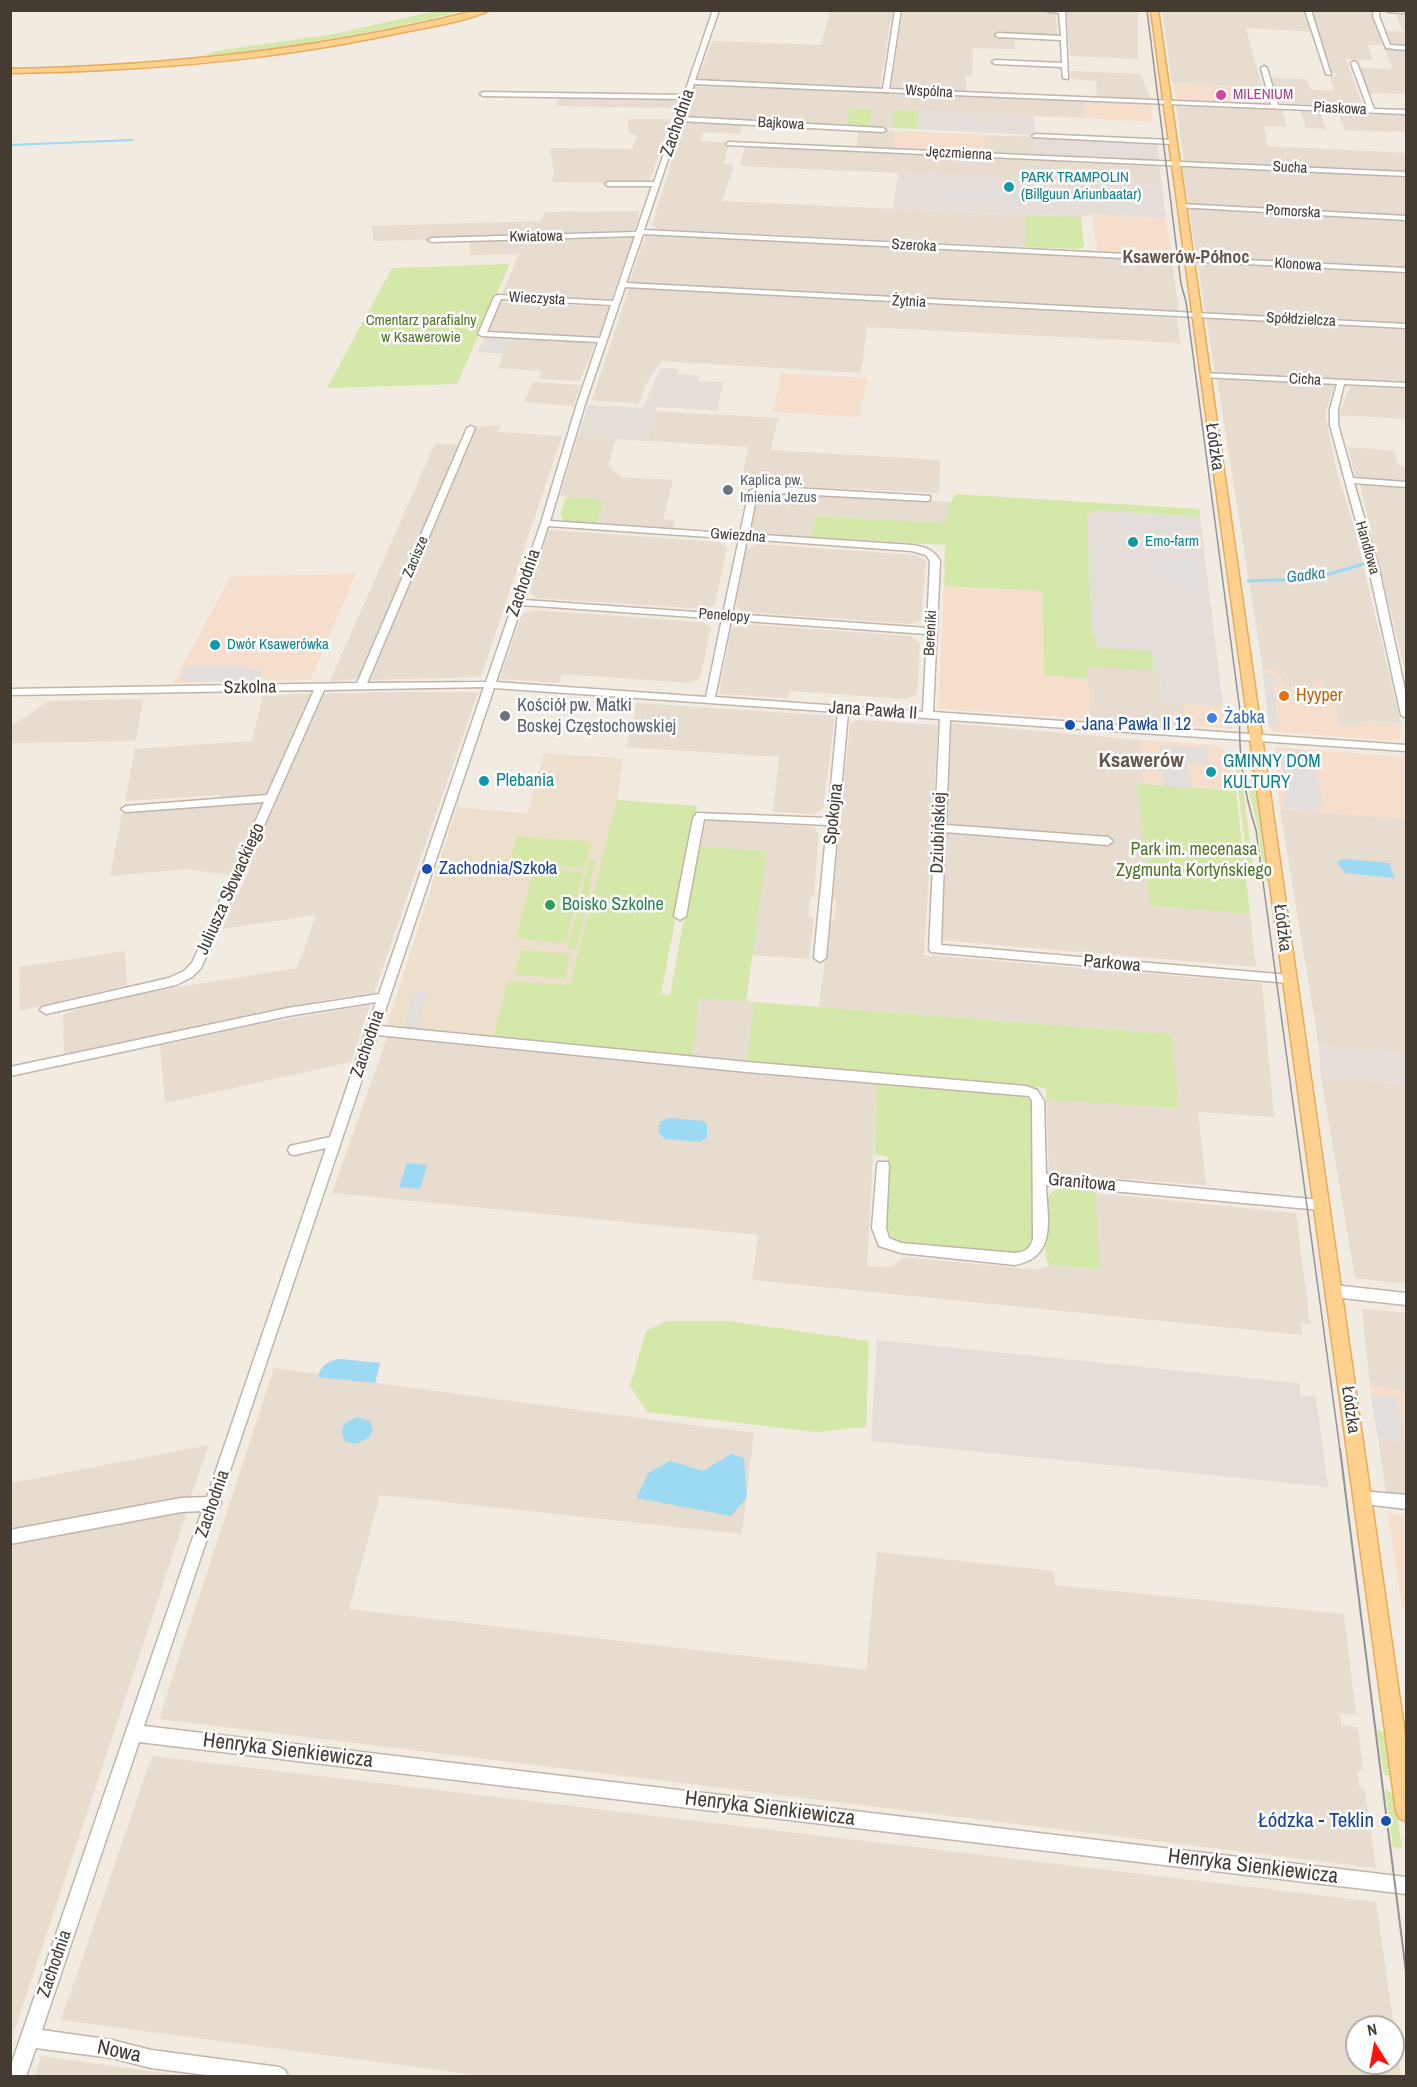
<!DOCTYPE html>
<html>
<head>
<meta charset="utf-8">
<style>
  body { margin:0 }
  #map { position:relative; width:1417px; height:2087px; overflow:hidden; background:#f2ebe2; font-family:"Archivo Narrow",sans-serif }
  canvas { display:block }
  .frame { position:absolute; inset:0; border:12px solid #443b33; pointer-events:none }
  .north { position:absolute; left:1345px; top:2015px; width:60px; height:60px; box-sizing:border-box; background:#fff; border:2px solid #b4b1ad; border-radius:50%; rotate:349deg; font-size:16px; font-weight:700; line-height:24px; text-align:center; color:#443b33 }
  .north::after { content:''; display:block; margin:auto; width:21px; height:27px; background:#ff120c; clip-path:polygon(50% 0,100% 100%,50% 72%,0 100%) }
</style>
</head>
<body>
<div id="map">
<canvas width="1417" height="2087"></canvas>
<div class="frame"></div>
<div class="north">N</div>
</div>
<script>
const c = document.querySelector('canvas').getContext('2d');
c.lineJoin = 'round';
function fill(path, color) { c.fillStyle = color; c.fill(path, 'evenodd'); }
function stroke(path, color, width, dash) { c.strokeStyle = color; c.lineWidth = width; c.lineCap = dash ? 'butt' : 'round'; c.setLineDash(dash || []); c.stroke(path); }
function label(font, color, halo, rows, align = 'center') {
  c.font = font + ' "Archivo Narrow",sans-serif'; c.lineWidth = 5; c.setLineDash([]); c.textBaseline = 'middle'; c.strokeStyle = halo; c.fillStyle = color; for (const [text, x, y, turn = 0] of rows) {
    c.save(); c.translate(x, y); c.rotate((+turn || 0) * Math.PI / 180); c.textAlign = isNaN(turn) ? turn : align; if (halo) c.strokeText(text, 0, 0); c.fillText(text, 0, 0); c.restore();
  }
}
fill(new Path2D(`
  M1351 10 1371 12 1378 30 1403 32 1395 13H1406V94L1368 93 1356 68 1393 69 1383 45H1368L1373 60 1346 59 1363 107 1280 103 1272 78 1307 79 1311 90 1334 91 1330 78 1338 74 1330 72 1317 32 1246 28 1262 87 1172 83 1162 11Z
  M830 11H892L880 88 697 79 713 41 821 45Z
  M903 11H1056L1057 35 1015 38V49L973 48 972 76H966V92L895 89 891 87Z
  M1067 11H1138V59L1070 56Z
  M1070 71 1141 74 1151 100 1097 98 1096 81 1071 79Z
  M700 83 1085 100V118L895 110 894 128H869L871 109 849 108 846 125 687 118 685 117 695 84Z
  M559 96 678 98 674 108 557 106Z
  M1176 105 1282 109 1287 127 1264 126 1267 146 1406 153V172L1184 161Z
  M1300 110 1320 111 1326 129 1306 128Z
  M1338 112 1406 114V132L1345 130Z
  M628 119H671L649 183 552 182 554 173 550 148 632 149 637 135 629 134Z
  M684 121 743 123 741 134 704 132 700 141 729 143 724 164 734 165 722 201 1025 215V247L658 229 652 225Z
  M859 129 895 131 894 148 856 147Z
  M985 135 1034 137 1035 155 985 153Z
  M745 146 1159 166 1162 185 740 166Z
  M1182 165 1406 175V383L1215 373Z
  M640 211 634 230H630L629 233 520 237V234H514L513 237 374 241 372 226 541 221 545 212Z
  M646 235 1172 261 1179 313 631 284 629 283Z
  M634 236 611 299 502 294 519 254 470 255V240L513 238V242H520V239Z
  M629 288 1177 318 1180 343 867 327 861 373 662 361 648 380 639 404 592 400Z
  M499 302H502L611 307 598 339 485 333Z
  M510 337 596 342 580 381 539 379 541 371 498 368Z
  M1217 378 1335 384 1325 414 1337 473 1354 526 1401 724 1371 721 1356 727 1342 726 1339 723 1336 706 1326 702 1310 683 1316 690 1286 687 1273 669 1263 670Z
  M533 382 581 385 573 406 524 402Z
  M1350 386 1406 389V419L1339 415Z
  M656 411 778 418 771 450 940 460 939 493 741 484 748 447 616 439 608 466 621 477 673 480 663 519 675 521 673 528 598 523 604 499 560 496 578 437 648 439Z
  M501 425 498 432 562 436 481 677 369 680 475 427Z
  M435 443 460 445 360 679 330 681Z
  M1348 447 1394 451 1399 466 1406 467V482L1356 479Z
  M1360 485 1406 487V675Z
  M767 493 948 502 947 523 815 516 812 537 759 533 751 528 757 497Z
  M549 530 719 542 727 547 715 605 705 609 536 598 529 592Z
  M757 544 916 555 926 561 921 620 911 624 744 612 736 606 746 549Z
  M533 610 702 622 711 627 700 678 689 683 562 674 560 683 500 679 522 614Z
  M742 624 911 636 920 643 917 694 907 699 790 691 788 698 719 694 731 629Z
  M1086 647 1160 671 1161 702 1184 703 1186 726 1090 719Z
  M378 692H478L374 993 324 1000 64 1058 63 1014 119 997 297 968 316 915 222 929 249 870H246L322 694Z
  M311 694 267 795 220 798V795L125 801 135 749 252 741 263 696Z
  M143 699 136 741 11 743V726L49 701Z
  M637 703 835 716 823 809 815 814 773 812 779 757 626 747Z
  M858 720 938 725 924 955 1262 983 1274 1117 1198 1112 1206 1185 1049 1173 1046 1100 1179 1108 1172 1034 819 1007 830 919H835L836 901 833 896 850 724Z
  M948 723 1140 740 1144 785 1137 784 1150 906 1250 914 1256 967 940 940Z
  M262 803 229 875 187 869 110 876 122 813Z
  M1280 809 1406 819V1054L1319 1046Z
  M702 819 812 827 819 833 814 895 810 899 808 917 814 918 809 959 752 955 767 851 697 846Z
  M125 951 127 985 20 1011 19 967Z
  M699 997 754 1002 747 1069 877 1080 867 1266 890 1267 905 1257 1038 1270 1050 1265 1098 1269 1096 1193 1296 1213 1310 1324 1301 1323 1302 1335 752 1280 758 1235 332 1193 389 1032 693 1057Z
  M370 1005 351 1062 165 1103 160 1046 249 1026Z
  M1321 1077 1406 1084V1284L1355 1278Z
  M1362 1309 1406 1313V1391L1370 1386Z
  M340 1359 380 1363 375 1383 754 1433 742 1534 380 1495 349 1609 866 1670 877 1552 1054 1571 1055 1585 1344 1614 1356 1715 1340 1713 1341 1720V1725L1358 1727 1363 1769 1358 1772 1359 1786 1365 1790 1376 1868 159 1719 274 1368 318 1374 329 1361Z
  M1378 1439 1406 1442V1495L1386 1493Z
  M209 1445 191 1496 11 1531V1483Z
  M185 1510 187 1512 11 2042V1543Z
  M152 1756 1376 1902 1401 2076H483L61 2020ZM1357 2027H1393V2063H1357Z
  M41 2056 184 2076H35Z`), '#e6dcd0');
fill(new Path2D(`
  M1173 83 1262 87 1267 103 1176 100Z
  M1085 100 1151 103 1153 122 1085 118Z
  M895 131 985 135V153L894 148Z
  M1093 214 1166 218 1171 255 1097 252Z
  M781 373 867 378 860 417 773 412Z
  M356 574 310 680 173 683 231 576Z
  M944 586 1042 591 1044 675 1088 679 1090 719 938 709Z
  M1273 669 1282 678 1286 687 1315 690 1310 682 1323 681 1326 701 1336 706 1339 723 1342 726 1356 727 1359 725V721L1401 724 1400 741 1274 732 1269 728 1263 670Z
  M1184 703 1230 707 1233 729 1186 726Z
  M1140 740 1216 745 1231 755 1236 791 1144 785Z
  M1277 747 1404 757 1406 766V819L1280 809 1275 748Z
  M1370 1386 1406 1391V1442L1378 1439Z
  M1388 1513 1406 1515V1607H1402Z`), '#f5dfcc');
fill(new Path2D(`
  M920 111 1034 116 1035 135 916 129Z
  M1034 137 1158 143 1159 160 1035 155Z
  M898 173 1162 185 1166 218 1093 214 1081 217 893 209Z
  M660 368 679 369 678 374 699 376 698 381 723 382 717 411 657 407 648 439 578 437 588 405 643 408Z
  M1098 510 1200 517 1223 706 1161 702 1160 671 1153 670 1152 652 1097 648 1096 638 1092 635 1087 515Z
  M1319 1046 1406 1054V1084L1321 1077Z
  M877 1340 1299 1383 1301 1396 1316 1397 1328 1487 871 1441Z`), '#e4ddd8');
fill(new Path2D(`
  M544 753 623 759 617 800 570 986 493 1039 386 1028 457 807 527 814Z`), '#ecdfcc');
fill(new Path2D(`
  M440 10 462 11C377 33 291 47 203 56L216 51 334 34Z
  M849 108 872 109 869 128 846 125Z
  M894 110 920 111 916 129 894 128Z
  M1025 215 1081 217 1084 247 1078 249 1025 247Z
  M510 264 457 384 327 388 392 268Z
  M955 494 1199 509 1200 517 1098 510 1087 515 1092 634 1096 638 1097 648 1152 651 1153 670 1088 667V679L1044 675 1042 591 944 586 945 545 812 537 815 516 946 523 948 502 952 501Z
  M566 497 604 499 598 523 564 521 560 514Z
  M1237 756H1239L1255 881 1249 877 1234 757Z
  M1247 757H1251L1268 882 1265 881 1258 830 1249 791H1252L1250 777H1252Z
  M1137 784 1236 791 1250 914 1150 906Z
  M617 800 697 806 661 994 670 995 697 846 767 851 746 1001 699 998 693 1057 493 1039 508 981 570 985Z
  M517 836 591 842 585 868 510 861Z
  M589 860 596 861 576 950H568Z
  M535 867 583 872 566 943 516 938Z
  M521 950 570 954 565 979 515 974Z
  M754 1002 1172 1034 1179 1108 1046 1100V1088L747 1064Z
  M877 1080 1019 1094 1032 1101 1035 1234 1028 1248 1013 1254 906 1244 891 1237 885 1224 888 1157 874 1154Z
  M1068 1187 1092 1188 1096 1193 1099 1269 1050 1265 1047 1261C1044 1248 1041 1204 1050 1194 1055 1190 1062 1188 1068 1187Z
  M667 1321H729L869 1341 866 1427 816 1432 647 1412 630 1386 646 1331Z
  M1377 1729 1386 1733 1391 1772 1388 1775H1384Z
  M1385 1789 1394 1794 1402 1848 1393 1847Z`), '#d4e8a9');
fill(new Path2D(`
  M947 190 1077 196 1078 204 947 198Z
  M491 336 510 337 504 354 478 352 485 337Z
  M1118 516 1184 520 1185 528 1168 527V530L1119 527Z
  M1177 550 1187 551 1194 554 1198 590 1171 588 1167 577 1156 575 1154 562 1174 560 1177 558Z
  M186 666H244L247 669 263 670 260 680 180 682Z
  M1263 673 1275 674 1276 681H1282V685H1273L1279 727 1269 726Z
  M1160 745 1207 748 1209 765 1188 764 1192 788 1163 786Z
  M1287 749 1306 751 1309 765 1316 766 1323 808 1315 806V811L1283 808 1281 797H1286L1280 753 1288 754Z
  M414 991 428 992 416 1030 403 1029Z
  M1371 1395 1397 1397 1405 1442 1378 1439Z`), '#e2dedb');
fill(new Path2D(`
  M1344 859 1389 863 1395 878 1345 873 1337 862Z
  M669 1118 703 1121 707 1124V1137L700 1142 665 1139 658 1132 660 1122Z
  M407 1163 427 1165 420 1189 399 1187Z
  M340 1359 380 1363 375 1383 318 1377C321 1365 328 1361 340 1359Z
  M357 1417 370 1421 373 1429 369 1438 355 1444 345 1441 342 1433 344 1424Z
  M731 1454 744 1458 747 1497 731 1516 637 1498 648 1473 670 1461 703 1471Z`), '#9cd9f2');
stroke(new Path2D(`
  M10 145 133 140`), '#9cd9f2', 2);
stroke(new Path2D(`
  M1248 581 1313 579 1363 564`), '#9cd9f2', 3);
const minor = new Path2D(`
  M713 10H719L695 80 883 89 895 10H901L889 89 1271 105 1261 68 1264 66 1267 68 1278 105 1368 109 1351 63 1354 61 1357 63 1374 109 1406 110V114L694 84 682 117 883 128 886 130 883 132 681 121 644 230 1406 268V272L643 234 626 283 1406 324V328L625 287 585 404 550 521 740 534 749 491 760 486 930 496V500L927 501 760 492 757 493 749 534 912 545C924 547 934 549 940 561L933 712 1406 745V751L950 720 946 825 1108 837 1113 841 1108 845 945 832 941 945 1289 975 1295 979 1289 983 931 952 929 949 940 719 848 713 826 958 820 962 814 958 827 825 704 819 686 916 680 920 674 916 693 818 697 813 828 818 838 712 494 688 380 1026 747 1062 1026 1086 1037 1090 1044 1101 1046 1174 1321 1200 1326 1201 1327 1205 1326 1209 1321 1210 1046 1185C1047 1218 1058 1257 1015 1265L901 1253 879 1246 872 1228 877 1166 878 1162H888L889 1166 886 1228 889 1238 901 1243 1015 1253C1025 1252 1030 1249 1033 1239L1032 1101 1029 1096 747 1072 377 1035 220 1500 221 1503 217 1509 144 1726 1406 1877V1894L139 1742 42 2030 112 2040 151 2050 279 2067 285 2070 288 2076H214L151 2068 112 2058 36 2048 26 2076H10V2068L202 1511 181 1512 10 1544V1530L181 1498 207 1497 326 1148 294 1155 290 1154 288 1150 290 1146 294 1145 330 1137 376 1002 288 1016 10 1076V1067L288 1008 379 994 484 687 324 690 201 968 192 977 176 985 46 1014 40 1010 42 1007 169 978 184 971 192 963 264 802 126 812 121 809 126 806 267 795 314 690 10 695V689L357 683 467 428 471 426 475 428 367 683 486 682 541 523 577 404 598 342 482 336 478 334 494 297 498 295 613 301 635 236 432 242 428 240 432 238 636 232 652 186H608L605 184 608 182H654L683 99 483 96 480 94 483 92 684 95ZM501 299 611 305 600 338 487 332ZM548 526 739 539 723 614 524 600ZM747 539 912 551 926 555 930 561 927 628 732 614ZM522 605 722 619 706 697 496 682ZM731 620 927 634 923 712 715 697Z
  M1039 10H1065L1068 79 1063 78 1062 67 995 64 992 62 995 60 1062 63 1061 40 998 37 995 35 998 33 1061 36 1059 13Z
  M1305 10H1311L1331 75 1326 74Z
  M1374 10H1380L1379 16 1390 45 1406 46V50L1386 48 1373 16Z
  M1386 10H1406V13L1388 12Z
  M1035 134 1171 140 1174 142 1171 144 1033 137 1032 136Z
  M729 142 1406 172V176L727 145 726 144Z
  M1180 204 1406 216V220L1178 207V205Z
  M1201 373 1406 383V387L1344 384 1338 409V425L1353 478 1406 482V487L1354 483 1379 569 1406 695V718L1401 715 1369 569 1330 425V409L1337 384 1204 377H1201Z
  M1333 1285 1406 1293V1305L1333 1297 1328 1295 1326 1291 1328 1287Z
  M1362 1491 1406 1495V1509L1357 1503 1355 1498 1357 1493Z`);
const major = new Path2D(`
  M478 10H491C465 22 423 28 394 34 268 61 140 71 10 73V69C169 66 324 49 478 10Z
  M1151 10H1158L1406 1742V1821L1399 1818 1396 1811Z`);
stroke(minor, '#c0b5a8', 3);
stroke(major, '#e6ab5c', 3);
fill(minor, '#fff');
fill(major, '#ffd18e');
stroke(new Path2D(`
  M1147 10 1181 284 1186 302 1240 711C1238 750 1244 793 1256 830L1340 1450`), '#939393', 1.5);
stroke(new Path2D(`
  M1340 1449 1406 1972`), '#939393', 2);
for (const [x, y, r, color] of [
  [1221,95,6,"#d1479c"],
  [1009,187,6,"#0f9aa8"],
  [728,490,6,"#6b7280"],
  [1133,542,6,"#0f9aa8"],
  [215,645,6,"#0f9aa8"],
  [1284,696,6,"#e8710a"],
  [505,716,6,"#6b7280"],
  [1212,718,6,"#3f7fe0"],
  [1070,725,6,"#1a4fb4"],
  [1211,772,6,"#0f9aa8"],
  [484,781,6,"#0f9aa8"],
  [427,869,6,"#1a4fb4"],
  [550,905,6,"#2e9e5b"],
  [1386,1821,6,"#1a4fb4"]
]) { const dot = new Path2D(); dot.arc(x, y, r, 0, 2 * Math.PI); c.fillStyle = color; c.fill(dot); stroke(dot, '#fff', 2); }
label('15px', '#443b33', '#fff', [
  ["Wspólna",929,92,3],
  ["Piaskowa",1340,109,3],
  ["Bajkowa",781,124,3],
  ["Jęczmienna",959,154,3],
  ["Sucha",1290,168,3],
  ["Pomorska",1293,212,3],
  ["Kwiatowa",536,237,-1],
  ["Szeroka",914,246,3],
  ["Klonowa",1298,265,3],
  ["Wieczysta",537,299,3],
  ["Żytnia",909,302,3],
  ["Spółdzielcza",1301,320,3],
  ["Cicha",1305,380,3],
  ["Gwiezdna",738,536,4],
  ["Handlowa",1367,548,74],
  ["Zacisze",416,557,-67],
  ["Penelopy",724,616,4],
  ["Bereniki",931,633,-87]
]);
label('15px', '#b23c85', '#fff', [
  ["MILENIUM",1233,95]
], 'left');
label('15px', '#0d838f', '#fff', [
  ["PARK TRAMPOLIN",1021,178],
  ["(Billguun Ariunbaatar)",1021,195],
  ["Emo-farm",1145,542],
  ["Dwór Ksawerówka",227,645]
], 'left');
label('15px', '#4e7625', '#fff', [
  ["Cmentarz parafialny",421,321],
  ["w Ksawerowie",421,338]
]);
label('15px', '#5b616d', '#fff', [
  ["Kaplica pw.",740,481],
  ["Imienia Jezus",740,498]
], 'left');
label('italic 16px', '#287da1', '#fff', [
  ["Gadka",1306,576,-7]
]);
label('18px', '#443b33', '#fff', [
  ["Zachodnia",678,123,-71],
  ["Łódzka",1214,447,82],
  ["Zachodnia",524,583,-71],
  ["Szkolna",250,688,-1],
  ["Jana Pawła II",873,711,4],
  ["Spokojna",834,814,-84],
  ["Dziubińskiej",939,833,-88],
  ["Juliusza Słowackiego",231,889,-66],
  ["Łódzka",1282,928,83],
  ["Parkowa",1112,964,5],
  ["Zachodnia",368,1044,-71],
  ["Granitowa",1082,1183,5],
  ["Łódzka",1350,1410,82],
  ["Zachodnia",213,1504,-71],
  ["Zachodnia",55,1964,-71]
]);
label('bold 18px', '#67574a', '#fff', [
  ["Ksawerów-Północ",1186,258]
]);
label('18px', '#c56008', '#fff', [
  ["Hyyper",1296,696]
], 'left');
label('18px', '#5b616d', '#fff', [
  ["Kościół pw. Matki",517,706],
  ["Boskej Częstochowskiej",517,727]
], 'left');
label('18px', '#366cbe', '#fff', [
  ["Żabka",1224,718]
], 'left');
label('18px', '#164399', '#fff', [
  ["Jana Pawła II 12",1082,725],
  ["Zachodnia/Szkoła",439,869]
], 'left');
label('18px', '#0d838f', '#fff', [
  ["GMINNY DOM",1223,762],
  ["KULTURY",1223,783],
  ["Plebania",496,781]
], 'left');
label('18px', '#4e7625', '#fff', [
  ["Park im. mecenasa",1194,850],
  ["Zygmunta Kortyńskiego",1194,871]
]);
label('18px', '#27864d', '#fff', [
  ["Boisko Szkolne",562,905]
], 'left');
label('bold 21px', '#67574a', '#fff', [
  ["Ksawerów",1141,761]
]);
label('21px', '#443b33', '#fff', [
  ["Henryka Sienkiewicza",288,1751,7],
  ["Henryka Sienkiewicza",770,1809,7],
  ["Henryka Sienkiewicza",1253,1867,7],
  ["Nowa",119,2052,12]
]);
label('21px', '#164399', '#fff', [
  ["Łódzka - Teklin",1374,1821]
], 'right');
</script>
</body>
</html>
